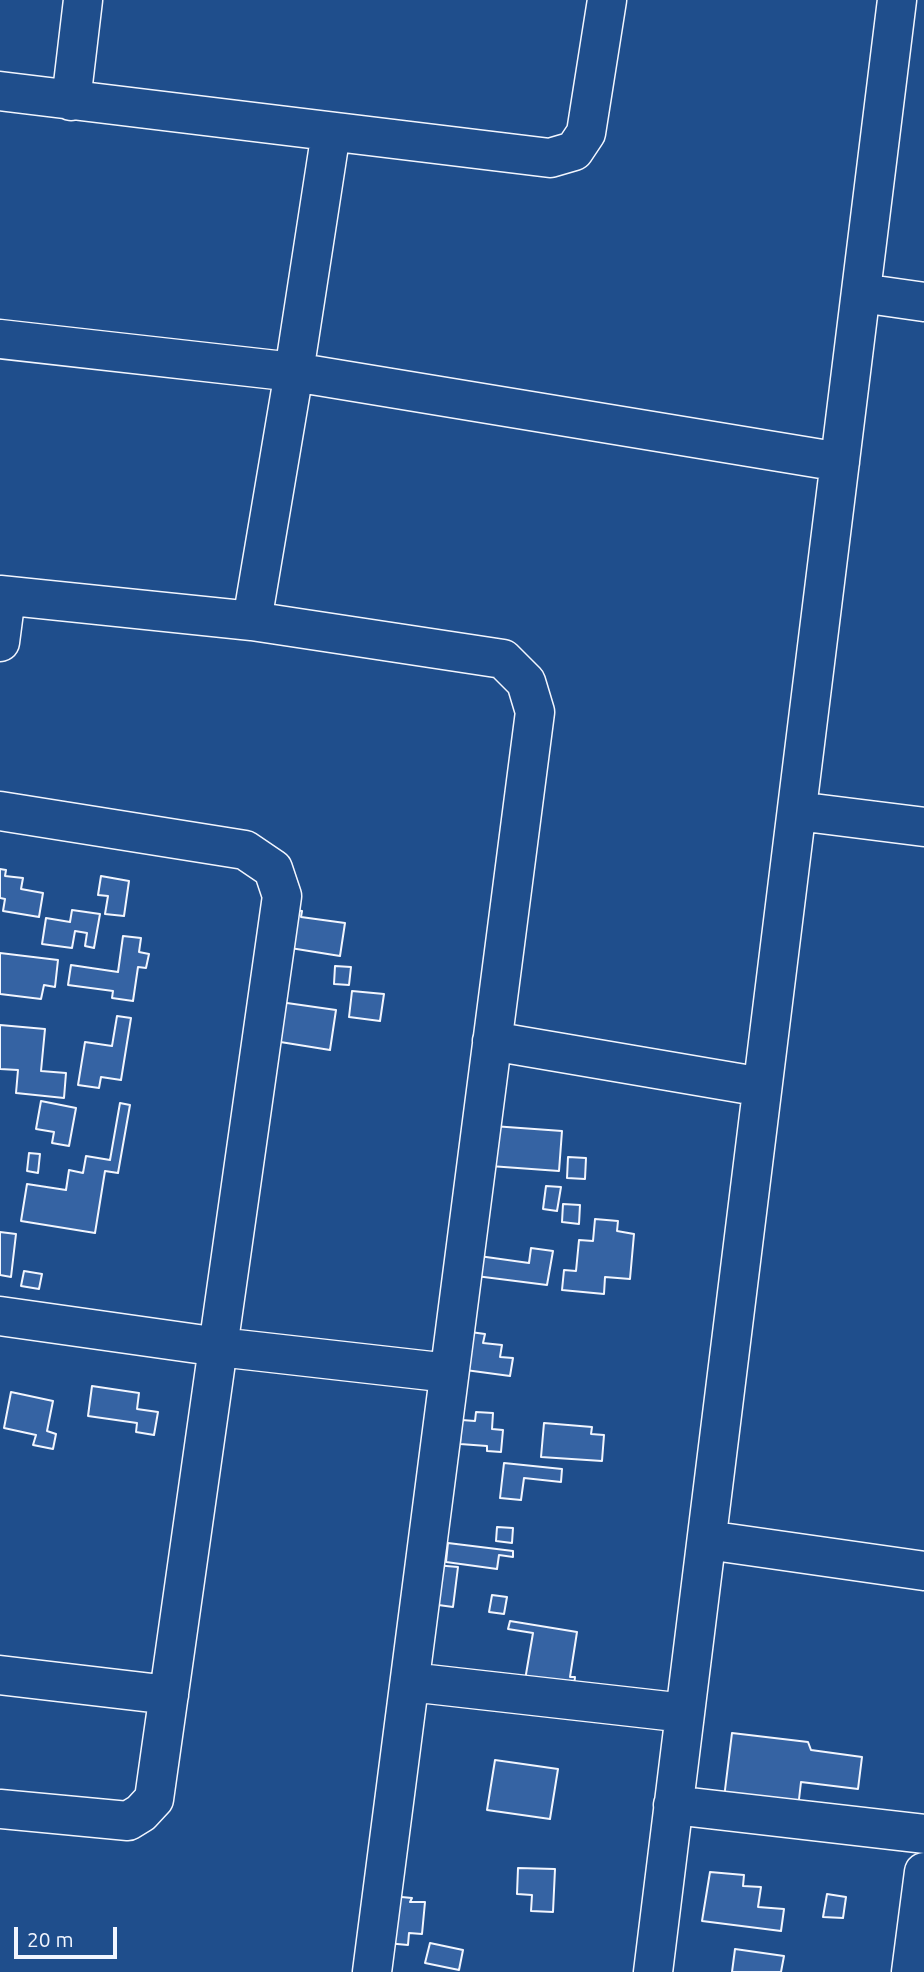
<!DOCTYPE html>
<html>
<head>
<meta charset="utf-8">
<style>
  body { margin:0 }
  #map { position:relative; width:924px; height:1972px; overflow:hidden; background:#1f4e8c; font-family:Ubuntu,sans-serif }
  canvas { display:block }
  .scale { position:absolute; left:14px; top:1927px; width:103px; height:32px; box-sizing:border-box; border:4px solid #f2f6ff; border-top:0; padding-left:9px; font-size:21px; line-height:24px; white-space:nowrap; color:#f2f6ff; -webkit-text-stroke:5px #1f4e8c; paint-order:stroke }
</style>
</head>
<body>
<div id="map">
<canvas width="924" height="1972"></canvas>
<div class="scale">20 m</div>
</div>
<script>
const c = document.querySelector('canvas').getContext('2d');
c.lineJoin = 'round';
function fill(path, color) { c.fillStyle = color; c.fill(path, 'evenodd'); }
function stroke(path, color, width, dash) { c.strokeStyle = color; c.lineWidth = width; c.lineCap = dash ? 'butt' : 'round'; c.setLineDash(dash || []); c.stroke(path); }
const building = new Path2D(`
  M0 869 6 870 5 876 23 878 21 889 43 893 39 917 3 911 5 899 0 898Z
  M101 876 129 881 124 916 105 914 108 896 98 895Z
  M284 908 302 911 301 917 345 923 340 956 278 946Z
  M72 910 100 914 94 948 85 946 87 933 75 931 72 948 42 944 46 918 70 922Z
  M123 936 141 938 139 952 149 954 146 968 138 967 133 1001 112 998 113 991 68 985 71 965 118 972Z
  M0 953 58 960 55 987 44 985 41 999 0 994Z
  M335 966 351 967 349 985 334 984Z
  M352 991 384 994 380 1021 349 1017Z
  M273 1001 336 1010 330 1050 268 1040Z
  M117 1016 131 1018 121 1080 101 1077 99 1088 78 1085 85 1042 112 1046Z
  M0 1025 45 1029 41 1071 66 1073 64 1098 16 1093 18 1070 0 1069Z
  M41 1101 76 1108 69 1146 52 1143 54 1132 36 1129Z
  M120 1103 130 1105 118 1173 105 1171 95 1233 21 1221 27 1184 66 1190 69 1170 83 1173 86 1156 110 1160Z
  M493 1126 562 1131 559 1171 490 1166Z
  M29 1153 40 1154 38 1173 27 1171Z
  M568 1157 586 1158 585 1179 567 1178Z
  M546 1186 561 1187 557 1211 543 1209Z
  M563 1204 580 1205 579 1224 562 1222Z
  M595 1219 618 1221 617 1231 634 1234 630 1279 605 1277 604 1294 562 1290 564 1270 576 1271 579 1240 593 1241Z
  M0 1232 16 1234 11 1277 0 1275Z
  M531 1248 553 1251 547 1285 476 1276 479 1256 529 1263Z
  M24 1271 42 1274 39 1289 21 1286Z
  M463 1331 485 1334 483 1343 502 1345 500 1357 513 1358 510 1376 458 1369Z
  M92 1386 139 1393 137 1409 158 1412 154 1435 136 1432 137 1423 88 1416Z
  M11 1392 53 1401 47 1431 56 1434 53 1449 33 1445 36 1435 4 1428Z
  M476 1412 493 1413 492 1429 503 1430 501 1452 487 1451V1446L460 1444 462 1420 475 1421Z
  M544 1423 592 1427 591 1434 604 1435 602 1461 541 1457Z
  M504 1463 562 1469 561 1482 524 1478 521 1500 500 1498Z
  M497 1527 513 1528 512 1543 496 1541Z
  M448 1543 513 1551V1557L499 1555 497 1569 446 1562Z
  M435 1565 458 1567 453 1607 431 1604Z
  M492 1595 507 1597 504 1614 489 1612Z
  M510 1621 577 1632 570 1677H575L573 1694 524 1686 533 1633 508 1629Z
  M732 1733 808 1742 811 1750 862 1757 858 1789 801 1782 798 1808 724 1798Z
  M495 1760 558 1769 550 1819 487 1810Z
  M518 1868 555 1869 553 1912 531 1911 532 1895 517 1894Z
  M710 1872 744 1875 743 1886 761 1887 758 1907 784 1909 781 1931 702 1921Z
  M827 1894 846 1897 843 1918 823 1917Z
  M391 1896 412 1898 410 1902H425L422 1934 409 1933 408 1945 386 1943Z
  M430 1943 463 1950 459 1970 425 1963Z
  M735 1949 784 1956 781 1972H732Z`);
fill(building, '#3563a3');
stroke(building, '#f2f6ff', 2);
const minor = new Path2D(`
  M0 91 550 158 574 151 586 133 607 0
  M71 101 83 0
  M861 293 924 302
  M0 339 294 372 840 462
  M0 595 252 621 503 659 526 682 535 712 372 1972
  M252 621 294 372 331 132
  M0 642 6 596
  M0 811 245 850 273 869 282 896 154 1799 141 1813 128 1821 0 1809
  M797 811 924 827
  M492 1041 762 1087
  M0 1316 219 1347 449 1373
  M707 1540 924 1571
  M0 1675 169 1695
  M410 1682 685 1713
  M673 1805 924 1834
  M653 1972 897 0
  M911 1972 924 1872`);
stroke(minor, '#f2f6ff', 41);
stroke(minor, '#1f4e8c', 38);
</script>
</body>
</html>
